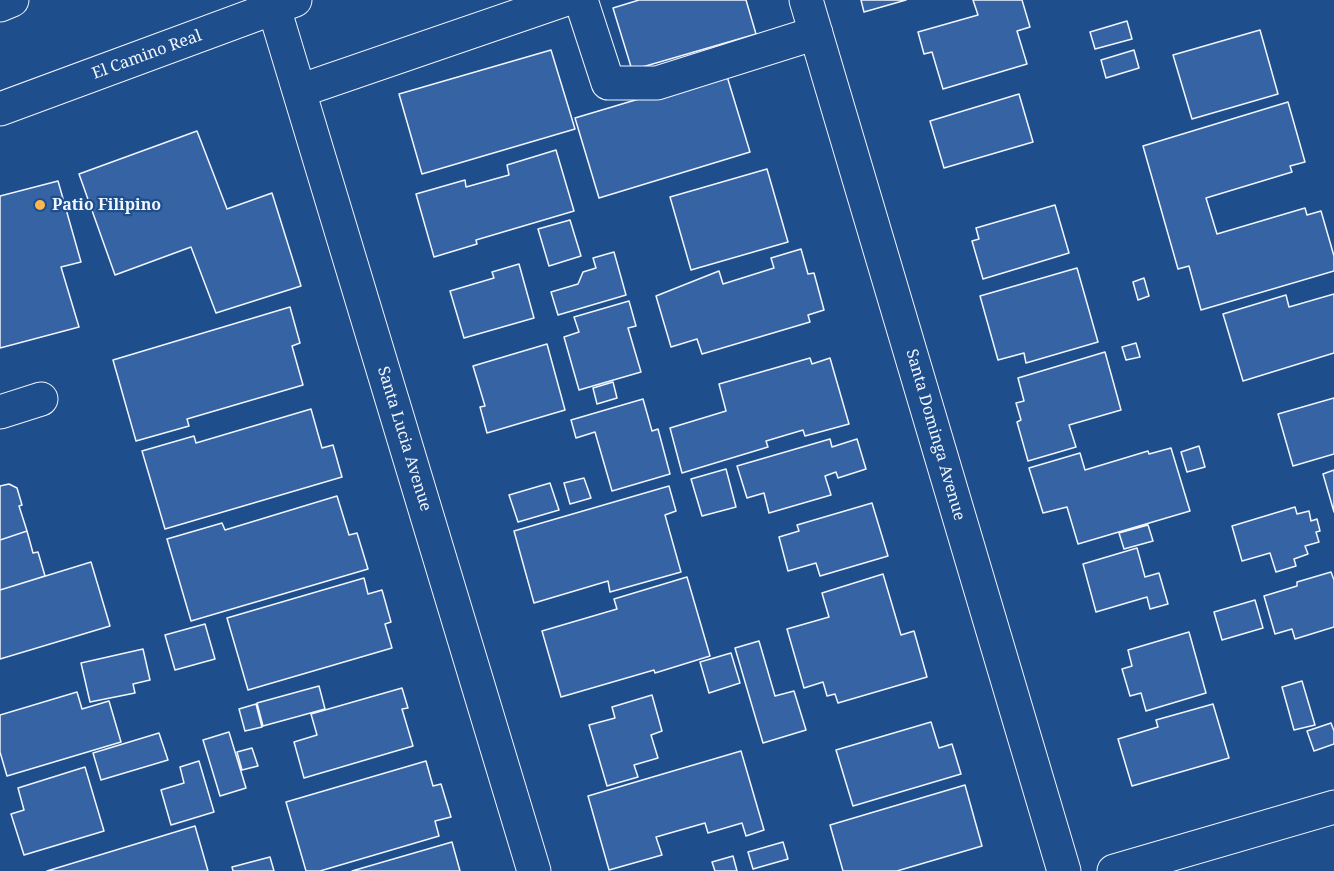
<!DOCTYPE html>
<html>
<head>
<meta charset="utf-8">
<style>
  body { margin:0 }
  canvas { display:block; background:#1f4e8c }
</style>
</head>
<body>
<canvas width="1334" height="871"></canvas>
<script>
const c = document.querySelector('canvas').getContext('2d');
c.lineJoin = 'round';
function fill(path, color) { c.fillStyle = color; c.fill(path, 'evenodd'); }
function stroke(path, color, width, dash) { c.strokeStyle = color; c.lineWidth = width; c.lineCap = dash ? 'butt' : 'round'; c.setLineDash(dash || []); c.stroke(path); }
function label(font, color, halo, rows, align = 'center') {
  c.font = font + ' "Noto Serif",serif'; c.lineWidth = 4.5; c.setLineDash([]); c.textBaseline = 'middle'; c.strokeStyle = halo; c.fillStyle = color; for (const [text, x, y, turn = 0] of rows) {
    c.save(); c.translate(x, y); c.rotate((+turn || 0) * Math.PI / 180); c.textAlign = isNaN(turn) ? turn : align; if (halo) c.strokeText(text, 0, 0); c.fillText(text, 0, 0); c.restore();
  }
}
const building = new Path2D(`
  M639 0H746L756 34 632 70 613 8Z
  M861 0H906L864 12Z
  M973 0H1022L1030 27 1017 31 1027 64 943 89 932 52 924 54 918 32 978 15Z
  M1127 21 1132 39 1095 49 1090 32Z
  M1260 30 1278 94 1192 119 1173 55Z
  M551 50 575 129 422 174 399 94Z
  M1134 50 1139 68 1106 78 1101 60Z
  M726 73 750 152 599 198 575 118Z
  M1019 94 1033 142 944 168 930 121Z
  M1288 102 1305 162 1290 166 1292 172 1206 198 1217 234 1305 208 1307 215 1321 211 1334 256V271L1201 310 1189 266 1178 269 1143 146Z
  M197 131 227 209 272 193 301 286 216 313 191 247 115 275 79 174Z
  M556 150 574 211 476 240 477 244 434 257 416 194 465 180 466 187 509 175 507 165Z
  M767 169 788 242 691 270 670 197Z
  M58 181 81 262 61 267 79 327 0 348V196Z
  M1055 205 1069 253 983 279 972 241 979 239 976 228Z
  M570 220 581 256 549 266 538 229Z
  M801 249 808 274 814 273 824 310 808 315 810 322 702 354 697 339 671 347 656 296 719 271 723 284 774 268 771 258Z
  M614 252 626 295 558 315 551 292 578 284 583 272 596 268 593 258Z
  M519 264 534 318 464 338 450 291 494 278 492 272Z
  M1077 268 1098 342 1026 363 1024 353 998 360 980 296Z
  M1144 278 1149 296 1138 300 1133 282Z
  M1334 294V353L1243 381 1223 314 1286 295 1289 307Z
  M629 301 636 326 628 328 641 372 579 390 564 337 579 332 574 317Z
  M290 307 300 343 292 346 303 385 187 419 189 426 136 441 113 360Z
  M1136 343 1140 357 1126 360 1122 347Z
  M547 344 565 410 487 433 480 407 485 406 473 366Z
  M1105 352 1121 410 1069 425 1076 447 1028 461 1017 422 1021 420 1016 403 1024 401 1018 378Z
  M810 358 812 364 830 358 849 424 805 436 803 430 766 441 768 447 682 473 670 428 726 411 719 384Z
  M613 382 617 398 597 404 593 388Z
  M1334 398V454L1293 466 1278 414Z
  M643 399 652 431 658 429 670 474 612 491 595 432 576 438 571 420Z
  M311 409 322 448 333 445 342 477 165 529 142 451 194 436 196 443Z
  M830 439 832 447 857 439 866 469 838 478 836 472 825 476 831 495 769 513 764 493 747 498 737 466Z
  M1199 446 1205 467 1187 472 1181 452Z
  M1171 448 1190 511 1078 544 1067 507 1043 513 1029 468 1080 453 1085 470 1148 451 1149 454Z
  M726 469 736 507 702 516 691 479Z
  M1334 470V512L1323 474Z
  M584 478 591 498 570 504 564 483Z
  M550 483 559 510 518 522 509 495Z
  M9 484 17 488 22 505 19 506 27 531 0 540V486Z
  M669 486 676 511 665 515 681 572 610 592 608 581 534 603 514 531Z
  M337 496 349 535 357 533 368 569 191 621 167 539 222 523 225 530Z
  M872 503 888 556 820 576 816 563 788 571 779 537 799 531 797 525Z
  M1295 507 1297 514 1309 511 1311 521 1317 519 1320 531 1316 532 1319 542 1305 546 1308 554 1294 559 1296 566 1276 572 1270 553 1242 561 1232 526Z
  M1148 525 1153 541 1124 549 1119 533Z
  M27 531 33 553 38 552 45 576 0 590V540Z
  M1137 548 1145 577 1159 573 1168 604 1150 609 1147 597 1096 612 1083 564Z
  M91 562 110 626 0 659V590Z
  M1331 572 1334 580V627L1295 639 1292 629 1275 634 1264 596 1297 586V582Z
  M883 574 901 635 914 631 927 677 838 703 835 694 827 696 823 682 804 688 787 629 829 617 822 593Z
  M687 577 710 656 655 673 654 670 561 697 542 631 617 609 614 599Z
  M364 578 368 594 382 590 391 622 385 624 392 648 248 690 227 618Z
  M1255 600 1263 628 1222 640 1214 612Z
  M205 624 215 659 175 670 165 635Z
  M1189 632 1206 693 1146 711 1141 693 1130 696 1122 669 1132 666 1128 650Z
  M759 641 775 696 794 691 806 730 763 743 735 648Z
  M143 649 150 680 133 684 135 693 90 702 81 663Z
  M731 653 740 683 709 693 700 662Z
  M1302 681 1315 725 1294 730 1282 687Z
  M319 686 325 709 263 726 257 703Z
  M402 688 408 708 402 709 413 746 304 778 294 742 317 735 311 714Z
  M77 692 82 709 109 701 121 742 7 776 0 752V715Z
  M652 695 662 731 651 735 658 758 634 765 638 777 607 786 589 725 615 718 612 707Z
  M256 704 262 727 245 731 239 709Z
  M1213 704 1229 758 1132 786 1118 739 1158 727 1156 720Z
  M931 722 939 748 952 744 961 774 853 806 836 750Z
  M1331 723 1334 731V744L1314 751 1307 731Z
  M229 732 246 788 220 796 203 740Z
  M159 733 168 760 101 780 93 753Z
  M252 748 258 766 242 770 237 752Z
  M741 751 764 830 746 836 742 823 708 833 705 823 656 837 662 855 609 870 588 796Z
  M199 761 214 812 171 825 161 790 184 783 180 767Z
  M426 761 433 786 441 784 451 817 435 821 439 836 320 871H306L286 802Z
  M85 767 104 831 24 855 11 814 24 810 18 788Z
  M965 785 982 846 897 871H843L830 825Z
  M195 826 208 871H47Z
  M452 842 460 871H352Z
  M783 842 788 859 753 869 748 852Z
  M733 856 737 871H715L712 862Z
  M270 857 274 871H233L232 867Z`);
fill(building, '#3563a3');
stroke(building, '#f2f6ff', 1.5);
const minor = new Path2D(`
  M581 0 608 83H657L816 33
  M806 0 1064 871
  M274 8 534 871
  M299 91 564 0
  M0 412 41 399
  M1114 871 1334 807`);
const major = new Path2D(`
  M0 5 12 0
  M0 109 295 0`);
stroke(minor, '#f2f6ff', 35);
stroke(major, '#f2f6ff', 35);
stroke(minor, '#1f4e8c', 33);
stroke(major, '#1f4e8c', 33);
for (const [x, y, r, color] of [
  [40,205,6,"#ffb74d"]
]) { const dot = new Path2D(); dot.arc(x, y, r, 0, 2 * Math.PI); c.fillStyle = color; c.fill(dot); stroke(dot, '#1f4e8c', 2); }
label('16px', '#f2f6ff', '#1f4e8c', [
  ["El Camino Real",147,55,-20],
  ["Santa Dominga Avenue",935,435,74],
  ["Santa Lucia Avenue",404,439,73]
]);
label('bold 16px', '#f2f6ff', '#1f4e8c', [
  ["Patio Filipino",52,205]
], 'left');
</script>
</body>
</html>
